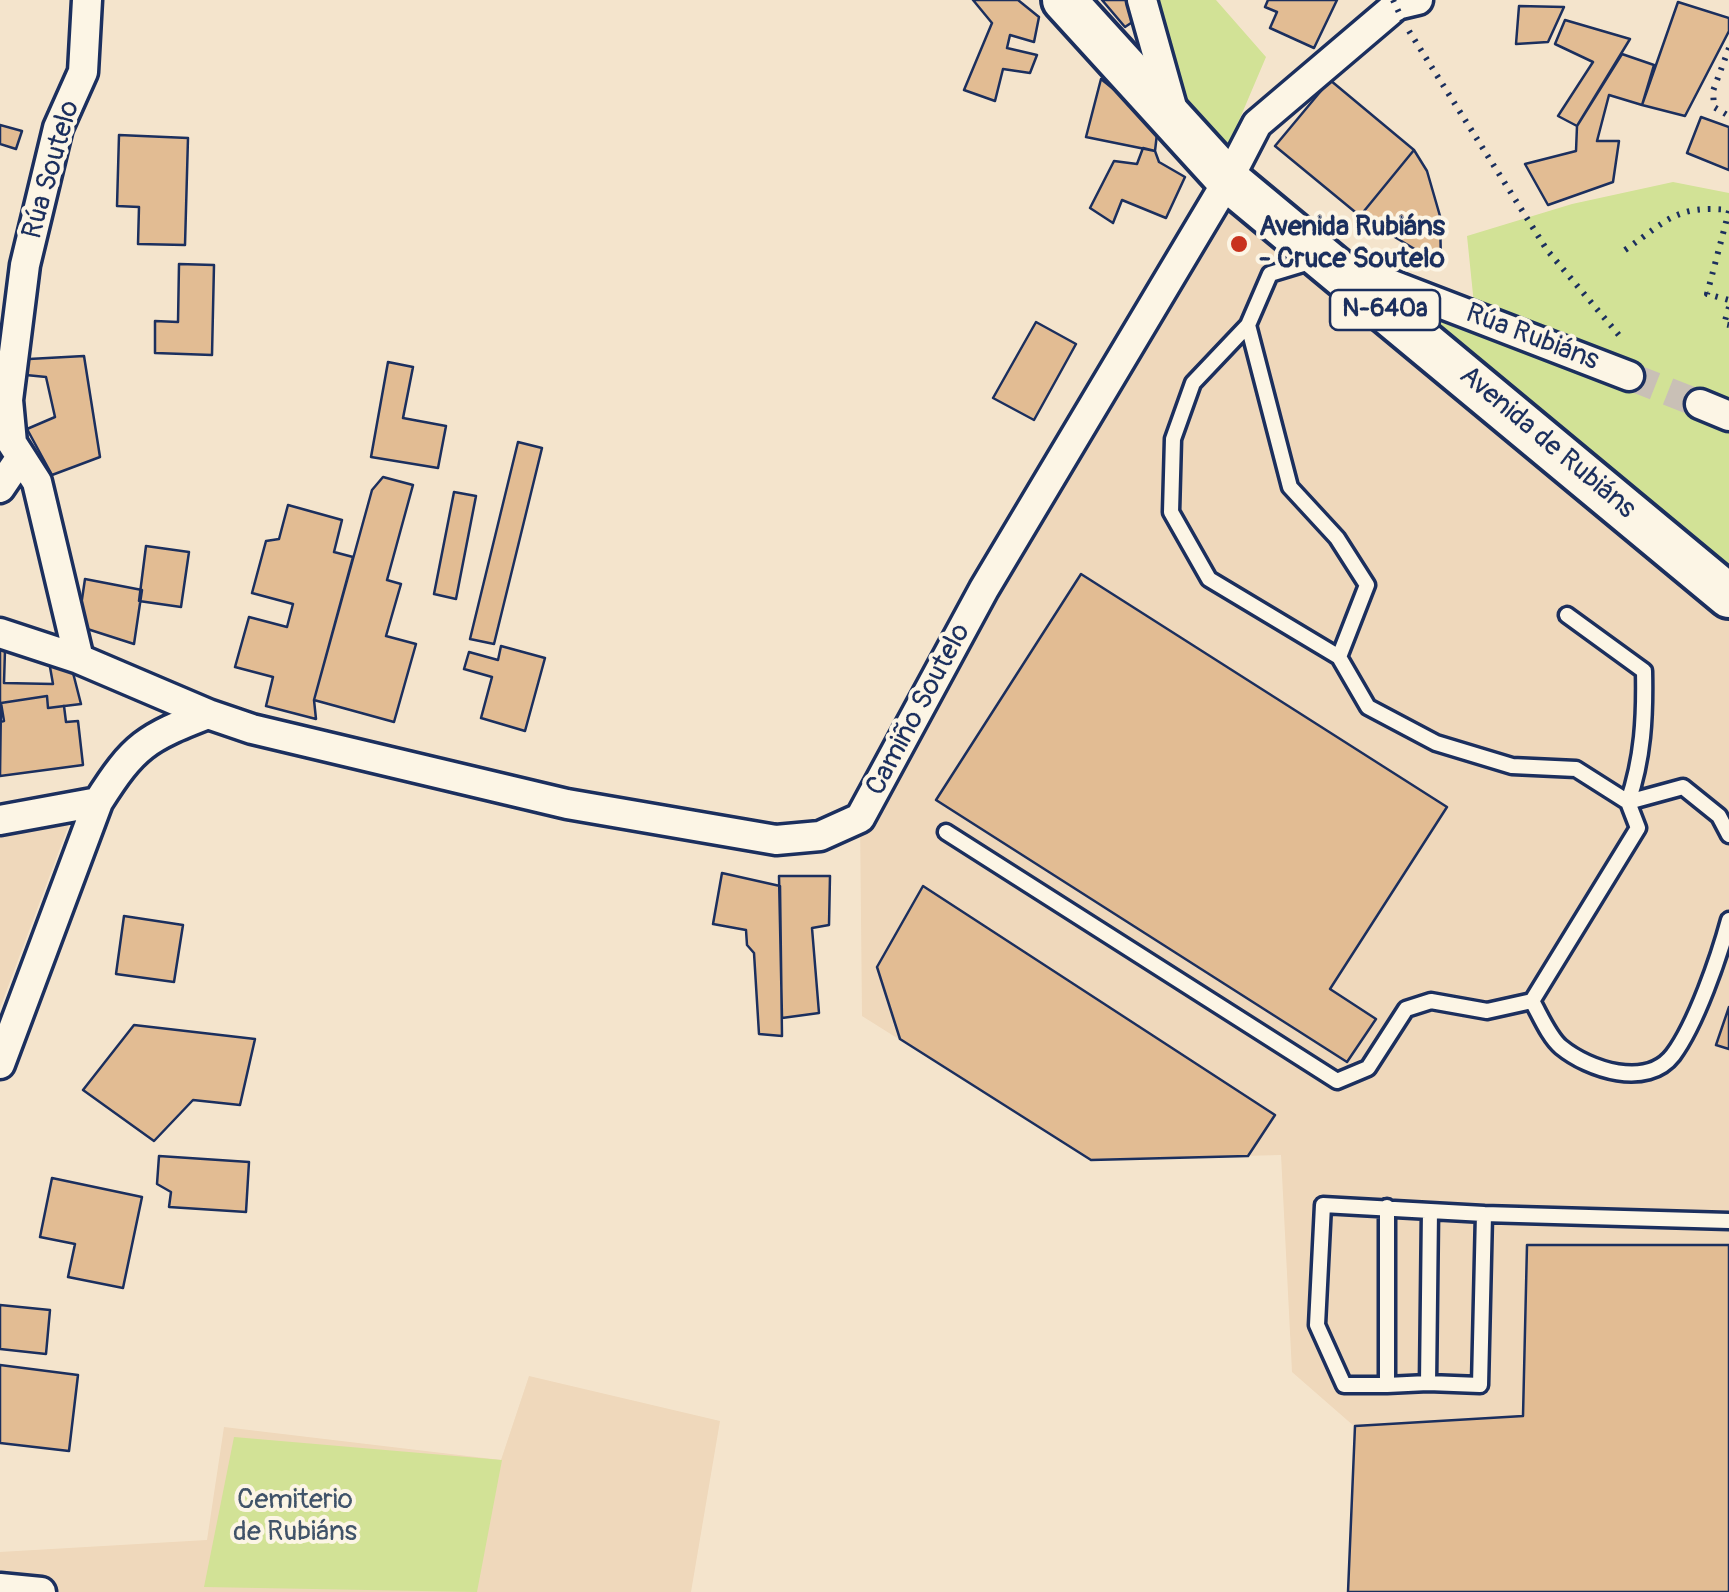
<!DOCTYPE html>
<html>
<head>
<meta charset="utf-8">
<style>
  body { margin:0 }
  canvas { display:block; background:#f4e4cc }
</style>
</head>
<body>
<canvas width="1729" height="1592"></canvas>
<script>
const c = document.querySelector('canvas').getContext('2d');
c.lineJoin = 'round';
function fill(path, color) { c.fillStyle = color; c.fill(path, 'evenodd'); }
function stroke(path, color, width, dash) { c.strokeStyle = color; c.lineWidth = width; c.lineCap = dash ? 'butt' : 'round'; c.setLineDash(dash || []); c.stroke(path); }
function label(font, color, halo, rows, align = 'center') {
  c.font = font + ' Pangolin,sans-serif'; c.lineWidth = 8; c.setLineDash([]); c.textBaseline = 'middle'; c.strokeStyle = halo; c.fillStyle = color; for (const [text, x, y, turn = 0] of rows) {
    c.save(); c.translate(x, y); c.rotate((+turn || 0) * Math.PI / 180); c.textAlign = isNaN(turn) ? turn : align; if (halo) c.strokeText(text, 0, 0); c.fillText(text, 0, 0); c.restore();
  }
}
fill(new Path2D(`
  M1228 180 1729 592V1592L1355 1427 1292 1372 1281 1155 1091 1160 862 1016 860 818Z
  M83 787 0 1008V805Z
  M529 1376 720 1421 691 1592H0V1552L207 1540 224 1427 501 1460Z`), '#efd8bb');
fill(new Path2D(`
  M1142 0H1216L1266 57 1232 137 1279 223 1177 125Z
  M1673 182 1729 193V596L1323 258 1475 314 1467 236 1572 204Z
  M234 1437 502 1460 477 1592 204 1587Z`), '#d2e296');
const building = new Path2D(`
  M973 0H1018L1039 17 1034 42 1010 35 1007 48 1037 55 1030 73 1003 69 995 101 964 90 992 23Z
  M1102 0H1134V21L1125 27Z
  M1268 0H1337L1314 48 1270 28 1277 12 1265 7Z
  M1678 2 1729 18V31L1685 116 1642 105Z
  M1519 6 1564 7 1548 42 1516 44Z
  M1565 20 1630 39 1577 126 1558 116 1593 62 1555 44Z
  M1622 54 1654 65 1642 105 1609 95 1597 141H1619L1613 182 1548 205 1525 164 1576 151 1577 126Z
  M1101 79 1158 125 1155 151 1086 137Z
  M1330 80 1414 150 1360 216 1275 146Z
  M1701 117 1729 127V170L1687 153Z
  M0 125 22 131 16 149 0 144Z
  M119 135 188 138 185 245 138 244 139 207 117 206Z
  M1143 148 1155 151 1159 162 1185 177 1166 218 1122 200 1113 223 1090 208 1114 161 1137 164Z
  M1414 150 1427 171 1440 216 1441 265 1360 216Z
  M179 264 214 265 212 355 155 353V321L178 322Z
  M1036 322 1076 344 1034 420 993 398Z
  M84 356 100 457 52 475 27 429 55 417 46 377 26 375 29 359Z
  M388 362 413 367 403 418 446 426 438 468 371 457Z
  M518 442 542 448 494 644 470 639Z
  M383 477 413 485 387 580 401 584 386 636 416 644 394 722 314 700 372 490Z
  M454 492 476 496 456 599 434 594Z
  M288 505 342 520 334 552 353 557 314 700 316 719 266 706 273 677 235 667 249 617 287 627 293 604 252 593 266 541 279 539Z
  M146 546 189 552 181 607 139 601Z
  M1081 574 1447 807 1330 989 1376 1019 1347 1062 936 800Z
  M85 579 142 590 134 644 78 626Z
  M501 646 545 658 525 731 481 718 492 677 464 669 469 652 498 660Z
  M0 649 5 650 4 683 53 684 50 667 71 665 81 704 48 708 47 696 1 703 4 721 0 722Z
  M47 696 48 708 64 706 66 722 78 721 83 765 0 776 1 703Z
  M722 873 780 886 782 1036 759 1034 754 953 747 945 746 930 713 924Z
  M779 876H830L829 925 812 928 819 1013 782 1018Z
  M923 886 1275 1115 1248 1156 1091 1160 900 1039 877 967Z
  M124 916 183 925 174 982 116 974Z
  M1729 1007V1049L1716 1045Z
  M134 1025 255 1039 240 1105 193 1100 154 1141 83 1090Z
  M159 1156 249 1162 246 1212 169 1207 171 1192 157 1184Z
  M52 1178 142 1197 123 1288 68 1277 75 1244 40 1237Z
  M1527 1245H1729V1592H1348L1355 1426 1523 1416Z
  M0 1305 50 1310 46 1354 0 1349Z
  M0 1365 78 1375 69 1451 0 1443Z`);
fill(building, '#e2bc93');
stroke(building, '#1b2f5e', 2.5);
stroke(new Path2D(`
  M1629 376 1700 404`), '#c9c0b6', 28, [28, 14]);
const lane = new Path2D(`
  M1248 325 1193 383 1173 439 1171 512 1209 579 1339 657
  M1567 615 1644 671C1645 717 1643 758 1628 802L1683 787 1719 816 1729 835
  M946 832 1337 1081 1368 1068 1406 1009 1431 1001 1487 1011 1532 1001 1638 828 1628 802 1576 769 1512 766 1436 743 1368 707 1339 657 1367 585 1337 538 1290 487 1248 325 1270 274 1313 261
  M1532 1001C1540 1015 1549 1037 1561 1047 1589 1070 1647 1089 1673 1055 1696 1024 1719 957 1729 920
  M1387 1207V1385H1344L1317 1325 1323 1205 1484 1214
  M1428 1383 1480 1385 1484 1214 1729 1221
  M1387 1385 1428 1383 1430 1211`);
const street = new Path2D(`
  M1142 0 1174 114
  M1351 269 1629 376
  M1700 404 1729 416
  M0 488 21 457
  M0 633 79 659 208 714C146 738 134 745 98 802L0 1064
  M79 659 37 482 12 443 8 400 25 265 58 128 83 72 87 0
  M208 714 252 729 567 804 776 840 820 836 860 818 984 589 1228 180 1257 124 1397 5 1418 0
  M0 820 98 802
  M0 1588 41 1592`);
const primary = new Path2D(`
  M1064 0 1228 180 1729 596`);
stroke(lane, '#1b2f5e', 21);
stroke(street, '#1b2f5e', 35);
stroke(primary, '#1b2f5e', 50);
stroke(new Path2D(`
  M1409 31 1547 250 1623 340
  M1729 48 1713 91 1714 107 1729 116
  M1729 211 1707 294 1729 300
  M1625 250C1668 220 1676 205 1729 210
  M1729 307 1724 324 1729 325`), '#1b2f5e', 6, [2.5, 8]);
stroke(lane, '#fcf5e5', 14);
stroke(street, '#fcf5e5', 28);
stroke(primary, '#fcf5e5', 42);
stroke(new Path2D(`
  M1393 0 1405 25`), '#1b2f5e', 6, [2.5, 8]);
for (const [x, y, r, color] of [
  [1239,244,10,"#c8321e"]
]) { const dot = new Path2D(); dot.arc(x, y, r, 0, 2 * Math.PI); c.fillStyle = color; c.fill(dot); stroke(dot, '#fcf5e5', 4); }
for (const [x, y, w] of [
  [1385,310,110]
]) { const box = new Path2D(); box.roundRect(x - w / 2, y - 20, w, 40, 8); c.fillStyle = '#fcf5e5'; c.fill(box); stroke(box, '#1b2f5e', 2.5); }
label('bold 25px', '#1b2f5e', null, [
  ["N-640a",1385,310]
]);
label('28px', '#1b2f5e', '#fcf5e5', [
  ["Rúa Soutelo",52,170,-74],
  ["Rúa Rubiáns",1532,338,21],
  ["Avenida de Rubiáns",1547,443,40],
  ["Camiño Soutelo",919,710,-62]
]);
label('bold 28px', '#1b2f5e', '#fcf5e5', [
  ["Avenida Rubiáns",1259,228],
  ["- Cruce Soutelo",1259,260]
], 'left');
label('28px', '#405369', '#fcf5e5', [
  ["Cemiterio",295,1501],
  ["de Rubiáns",295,1533]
]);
</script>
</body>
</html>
